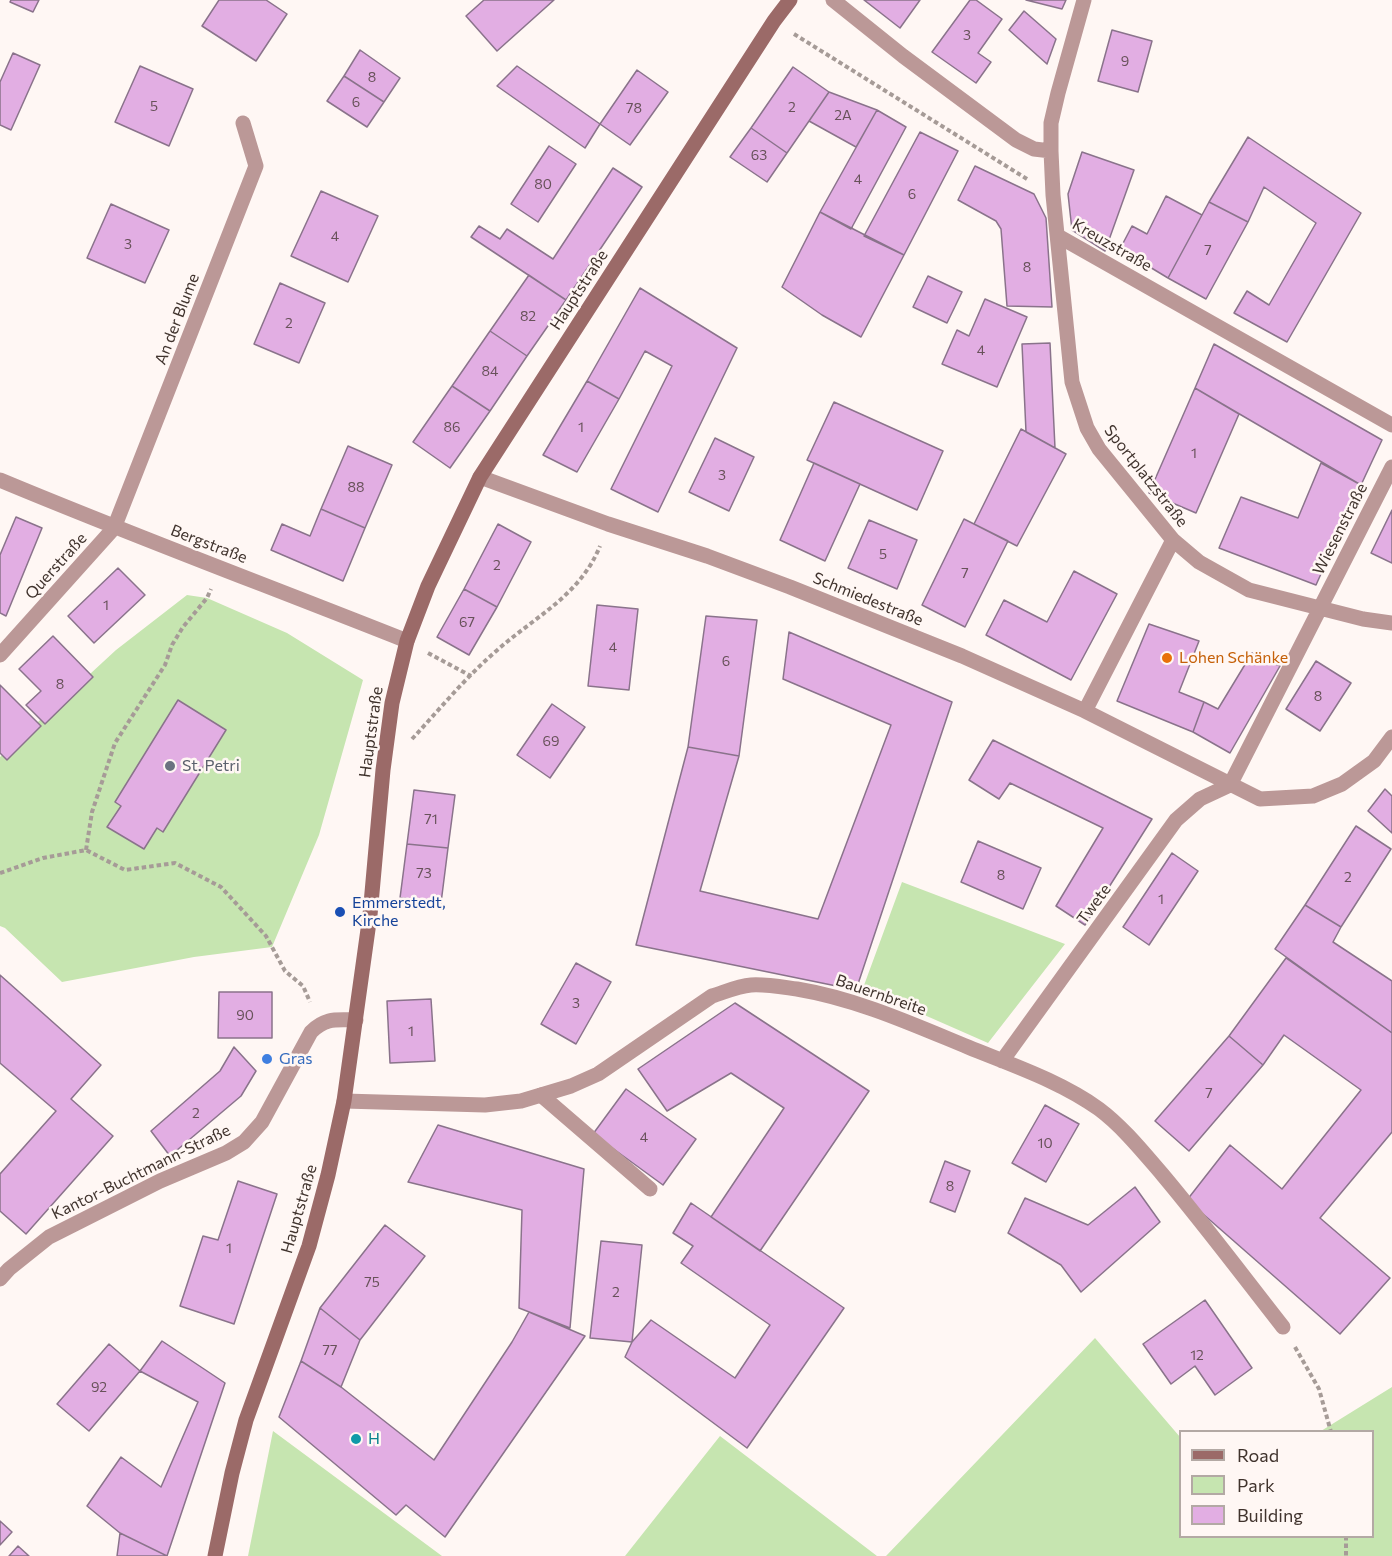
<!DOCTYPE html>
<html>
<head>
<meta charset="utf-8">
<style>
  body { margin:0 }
  #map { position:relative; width:1392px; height:1556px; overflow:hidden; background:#fff7f4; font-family:Commissioner,sans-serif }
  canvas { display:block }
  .legend { position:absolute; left:1179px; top:1430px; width:195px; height:108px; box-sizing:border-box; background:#fff7f4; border:2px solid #b3a9a4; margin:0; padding:8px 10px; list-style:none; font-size:18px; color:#40332d }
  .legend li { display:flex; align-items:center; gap:12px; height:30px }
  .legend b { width:30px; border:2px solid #b3a9a4 }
</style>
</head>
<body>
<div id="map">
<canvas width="1392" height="1556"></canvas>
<ul class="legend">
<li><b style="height:8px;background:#9b6a68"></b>Road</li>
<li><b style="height:16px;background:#c6e5b0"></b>Park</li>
<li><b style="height:16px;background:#e2aee3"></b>Building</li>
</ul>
</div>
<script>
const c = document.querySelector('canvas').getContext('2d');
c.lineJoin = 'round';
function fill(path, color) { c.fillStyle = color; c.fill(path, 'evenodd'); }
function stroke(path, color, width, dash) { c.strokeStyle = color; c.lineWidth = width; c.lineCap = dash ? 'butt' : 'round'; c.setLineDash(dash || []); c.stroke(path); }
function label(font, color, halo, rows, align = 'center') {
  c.font = font + ' Commissioner,sans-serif'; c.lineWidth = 5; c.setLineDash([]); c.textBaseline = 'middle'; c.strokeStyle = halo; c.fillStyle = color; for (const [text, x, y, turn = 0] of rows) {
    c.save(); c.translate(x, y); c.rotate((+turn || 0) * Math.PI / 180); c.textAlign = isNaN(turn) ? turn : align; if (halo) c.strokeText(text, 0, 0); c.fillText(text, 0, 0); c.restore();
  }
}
fill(new Path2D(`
  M187 595 207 598 287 633 363 680 319 835 272 947 194 957 62 982 5 928 0 926V757L116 650Z
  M902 882 1065 944 988 1043 863 988Z
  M1095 1338 1180 1437V1536H1372V1432L1321 1431 1392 1387V1556H886Z
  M273 1431 442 1556H248Z
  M720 1436 877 1556H625Z`), '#c6e5b0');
const building = new Path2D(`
  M11 0H39L33 12 10 2Z
  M219 0H266L287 14 256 61 202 26Z
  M484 0H554L497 51 466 16Z
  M864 0H920L900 28Z
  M970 0H976L1002 19 978 53 991 62 976 83 932 52Z
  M1026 0H1066L1062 9Z
  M1024 11 1056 39 1047 64 1009 30Z
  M1112 30 1152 41 1138 92 1098 81Z
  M360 50 400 78 384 102 344 76Z
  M13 53 40 65 11 130 0 125V82Z
  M140 66 193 89 169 146 115 122Z
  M517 66 600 124 585 148 497 86Z
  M793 67 829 92 787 153 751 128Z
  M637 70 668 92 630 145 600 124Z
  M344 76 384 102 367 127 327 101Z
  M829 92 877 110 856 147 809 121Z
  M877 110 906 127 851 229 820 212Z
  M751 128 787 153 767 182 730 157Z
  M920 132 958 151 904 255 864 236Z
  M1248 137 1361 213 1287 342 1234 313 1247 291 1269 305 1316 223 1264 187 1248 222 1209 202Z
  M549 146 576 164 538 222 511 204Z
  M1082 152 1134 170 1105 251 1072 230 1068 194Z
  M975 166 1034 194 1046 218 1052 307 1007 306 1001 229 996 221 958 200Z
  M613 168 642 187 566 300 471 237 479 226 500 239 507 229 553 259Z
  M321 191 378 216 348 282 291 256Z
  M1166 196 1202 215 1168 278 1120 249 1132 226 1147 234Z
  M1209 202 1248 222 1206 299 1168 278Z
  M111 204 169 230 145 283 87 258Z
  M820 212 904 255 861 337 822 315 782 287Z
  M529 275 566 300 527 356 490 331Z
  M928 276 962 292 947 323 913 307Z
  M280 283 325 303 299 363 254 344Z
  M640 288 737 348 658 512 611 489 672 366 645 351 619 399 587 381Z
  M985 299 1027 317 997 387 942 364 957 330 969 336Z
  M490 331 527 356 490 411 452 386Z
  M1050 343 1055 448 1026 432 1022 344Z
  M1214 344 1382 440 1361 485 1195 388Z
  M587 381 619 399 577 472 543 455Z
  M452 386 490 411 450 468 413 442Z
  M1195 388 1239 414 1196 513 1149 493Z
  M834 402 943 451 917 510 807 460Z
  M1021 429 1066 454 1017 546 974 524Z
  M715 438 754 457 729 511 689 492Z
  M348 446 392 465 365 528 321 509Z
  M814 463 860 484 825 561 780 540Z
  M1321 463 1361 485 1316 585 1219 548 1241 497 1298 518Z
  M321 509 365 528 343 581 271 550 282 524 310 536Z
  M1392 510V563L1371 553Z
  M16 517 42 528 6 616 0 613V555Z
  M964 519 1008 541 965 627 922 605Z
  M869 520 917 540 897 589 848 568Z
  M498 524 531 542 497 607 464 589Z
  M118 568 145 595 94 643 68 616Z
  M1074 571 1117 594 1071 680 986 635 1004 600 1047 622Z
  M464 589 497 607 469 655 437 637Z
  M597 605 638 609 629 690 588 686Z
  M706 616 757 620 739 756 688 747Z
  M1149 624 1199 641 1179 692 1204 702 1193 732 1117 701Z
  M789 632 952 702 856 990 636 945 688 747 739 756 700 891 818 919 891 725 783 679Z
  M53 636 93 677 45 724 26 705 41 691 19 669Z
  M1252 653 1280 666 1230 753 1193 732 1204 702 1218 709Z
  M1316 661 1351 683 1320 731 1286 709Z
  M0 685 41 726 7 760 0 753Z
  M178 700 226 730 163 832 157 828 144 849 107 827 121 806 115 802Z
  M552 704 585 727 550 778 517 755Z
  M993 740 1152 819 1085 925 1056 906 1103 828 1010 783 999 799 969 780Z
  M1385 789 1392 796V833L1368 811Z
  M414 790 455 795 448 848 407 844Z
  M1356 826 1391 849 1341 927 1305 905Z
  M978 841 1041 868 1023 909 961 882Z
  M407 844 448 848 441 903 400 898Z
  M1172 853 1198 871 1149 945 1123 927Z
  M1305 905 1341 927 1333 942 1392 981V1033L1275 949Z
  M1286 958 1392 1033V1132L1320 1218 1390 1278 1340 1334 1187 1200 1230 1145 1282 1189 1361 1090 1284 1035 1263 1065 1229 1036Z
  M576 963 611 982 576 1044 541 1024Z
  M0 975 101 1065 71 1099 113 1136 26 1234 0 1211V1174L56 1111 0 1063Z
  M219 992H272V1038H218Z
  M431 999 435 1061 390 1063 387 1001Z
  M735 1003 869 1091 760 1251 711 1217 784 1108 731 1073 667 1111 638 1069Z
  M1229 1036 1263 1065 1189 1151 1155 1121Z
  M234 1047 256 1071 241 1096 170 1156 151 1131 220 1071Z
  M626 1089 696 1139 663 1185 593 1134Z
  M1045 1105 1079 1124 1046 1182 1012 1163Z
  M438 1125 584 1169 570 1328 519 1308 522 1210 408 1182Z
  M945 1161 970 1171 955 1212 930 1202Z
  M238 1181 277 1194 234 1324 180 1306 203 1236 218 1240Z
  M1135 1187 1160 1222 1081 1292 1061 1265 1008 1233 1025 1198 1088 1225Z
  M691 1203 844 1308 747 1448 625 1357 632 1342 651 1320 735 1378 770 1325 681 1263 693 1246 673 1233Z
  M385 1225 425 1256 360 1340 320 1308Z
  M601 1241 642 1245 632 1342 590 1338Z
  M1205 1300 1252 1368 1215 1395 1195 1366 1171 1384 1143 1344Z
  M320 1308 360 1340 341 1387 301 1361Z
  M529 1312 585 1336 445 1537 406 1505 396 1515 279 1417 301 1361 341 1387 434 1460 512 1342Z
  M162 1341 225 1383 167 1556 120 1533 87 1506 121 1457 161 1487 198 1402 140 1371Z
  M109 1344 140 1371 89 1431 57 1404Z
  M0 1521 12 1532 0 1545Z
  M120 1533 167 1556H117Z
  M18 1546 29 1556H9Z`);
fill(building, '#e2aee3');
stroke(building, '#8a738b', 1.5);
stroke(new Path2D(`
  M794 34 1027 179
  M428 653 471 676
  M412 739C439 710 465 678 495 652 534 617 580 596 600 546
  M86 850 92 812 115 743 165 665 172 645 183 627 207 598 211 589
  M0 873 43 858 86 850 125 870 175 863 221 887 266 936 285 971 303 986 310 1002
  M1295 1347 1319 1389 1331 1432
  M1346 1536V1556`), '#a69b97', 4, [4.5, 3]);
stroke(new Path2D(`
  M541 1095 650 1189`), '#bb9897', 15);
stroke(new Path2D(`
  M833 0 903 56 1016 140 1034 149 1051 151
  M1084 0 1058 93 1051 123V151L1053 195 1072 382 1087 428 1099 449 1173 540 1199 562 1249 590 1363 619 1392 623
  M1058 236 1392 425
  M480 477 608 524 707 556 790 587 962 656 1085 711 1260 799 1313 796 1342 784 1374 761 1392 737
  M0 480C134 536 271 587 407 641
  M0 655 114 528 256 166 243 123
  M1085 711 1173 540
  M1230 785 1392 467
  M1002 1061 1176 820 1200 799 1230 785
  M344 1101 485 1105 521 1101 571 1086 598 1074 712 996C725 992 738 986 751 985 766 984 782 987 797 989 857 999 912 1024 968 1047 1012 1065 1060 1081 1099 1109 1123 1127 1143 1152 1162 1174 1204 1224 1243 1276 1283 1327
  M0 1279 9 1269 49 1237 160 1181 226 1153 244 1142 262 1122 311 1032C326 1017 337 1020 356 1020`), '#bb9897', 15);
stroke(new Path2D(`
  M215 1556 232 1473 246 1420 309 1246 328 1175 344 1101 370 915 383 770 392 703 407 641 428 586 480 477 774 21 790 0`), '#9b6a68', 15);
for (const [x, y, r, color] of [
  [1167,658,6,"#e8710a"],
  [170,766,6,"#6b7280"],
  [340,912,6,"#1a4fb4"],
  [267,1059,6,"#3f7fe0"],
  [356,1439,6,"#0f9aa8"]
]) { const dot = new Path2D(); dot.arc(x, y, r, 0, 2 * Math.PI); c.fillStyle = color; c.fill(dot); stroke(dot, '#fff7f4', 2); }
label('14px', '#68525a', null, [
  ["3",967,35],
  ["9",1125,61],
  ["8",372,77],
  ["6",356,102],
  ["5",154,106],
  ["2",792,107],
  ["78",634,108],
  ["2A",843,115],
  ["63",759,155],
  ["4",858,179],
  ["80",543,184],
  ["6",912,194],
  ["4",335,236],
  ["3",128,244],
  ["7",1208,250],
  ["8",1027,267],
  ["82",528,316],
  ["2",289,323],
  ["4",981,350],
  ["84",490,371],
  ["86",452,427],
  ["1",581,427],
  ["1",1194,453],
  ["3",722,475],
  ["88",356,487],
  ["5",883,554],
  ["2",497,565],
  ["7",965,573],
  ["1",106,605],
  ["67",467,622],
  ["4",613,647],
  ["6",726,661],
  ["8",60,684],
  ["8",1318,696],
  ["69",551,741],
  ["71",431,819],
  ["73",424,873],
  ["8",1001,875],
  ["2",1348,877],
  ["1",1161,899],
  ["3",576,1003],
  ["90",245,1015],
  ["1",411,1031],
  ["7",1209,1093],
  ["2",196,1113],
  ["4",644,1137],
  ["10",1045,1143],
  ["8",950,1186],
  ["1",229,1248],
  ["75",372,1282],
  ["2",616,1292],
  ["77",330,1350],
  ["12",1197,1355],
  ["92",99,1387]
]);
label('16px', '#40332d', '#fff7f4', [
  ["Kreuzstraße",1112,245,30],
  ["Hauptstraße",579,290,-57],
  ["An der Blume",177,319,-69],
  ["Sportplatzstraße",1146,476,52],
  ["Wiesenstraße",1340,529,-63],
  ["Bergstraße",209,544,21],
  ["Querstraße",56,566,-48],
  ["Schmiedestraße",868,599,22],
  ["Hauptstraße",371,732,-82],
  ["Twete",1094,904,-54],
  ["Bauernbreite",881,995,19],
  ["Kantor-Buchtmann-Straße",141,1172,-26],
  ["Hauptstraße",299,1209,-74]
]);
label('16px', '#c56008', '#fff7f4', [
  ["Lohen Schänke",1179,658]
], 'left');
label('16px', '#5b616d', '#fff7f4', [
  ["St. Petri",182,766]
], 'left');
label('16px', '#164399', '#fff7f4', [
  ["Emmerstedt,",352,903],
  ["Kirche",352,921]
], 'left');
label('16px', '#366cbe', '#fff7f4', [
  ["Gras",279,1059]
], 'left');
label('16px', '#0d838f', '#fff7f4', [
  ["H",368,1439]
], 'left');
</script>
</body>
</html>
